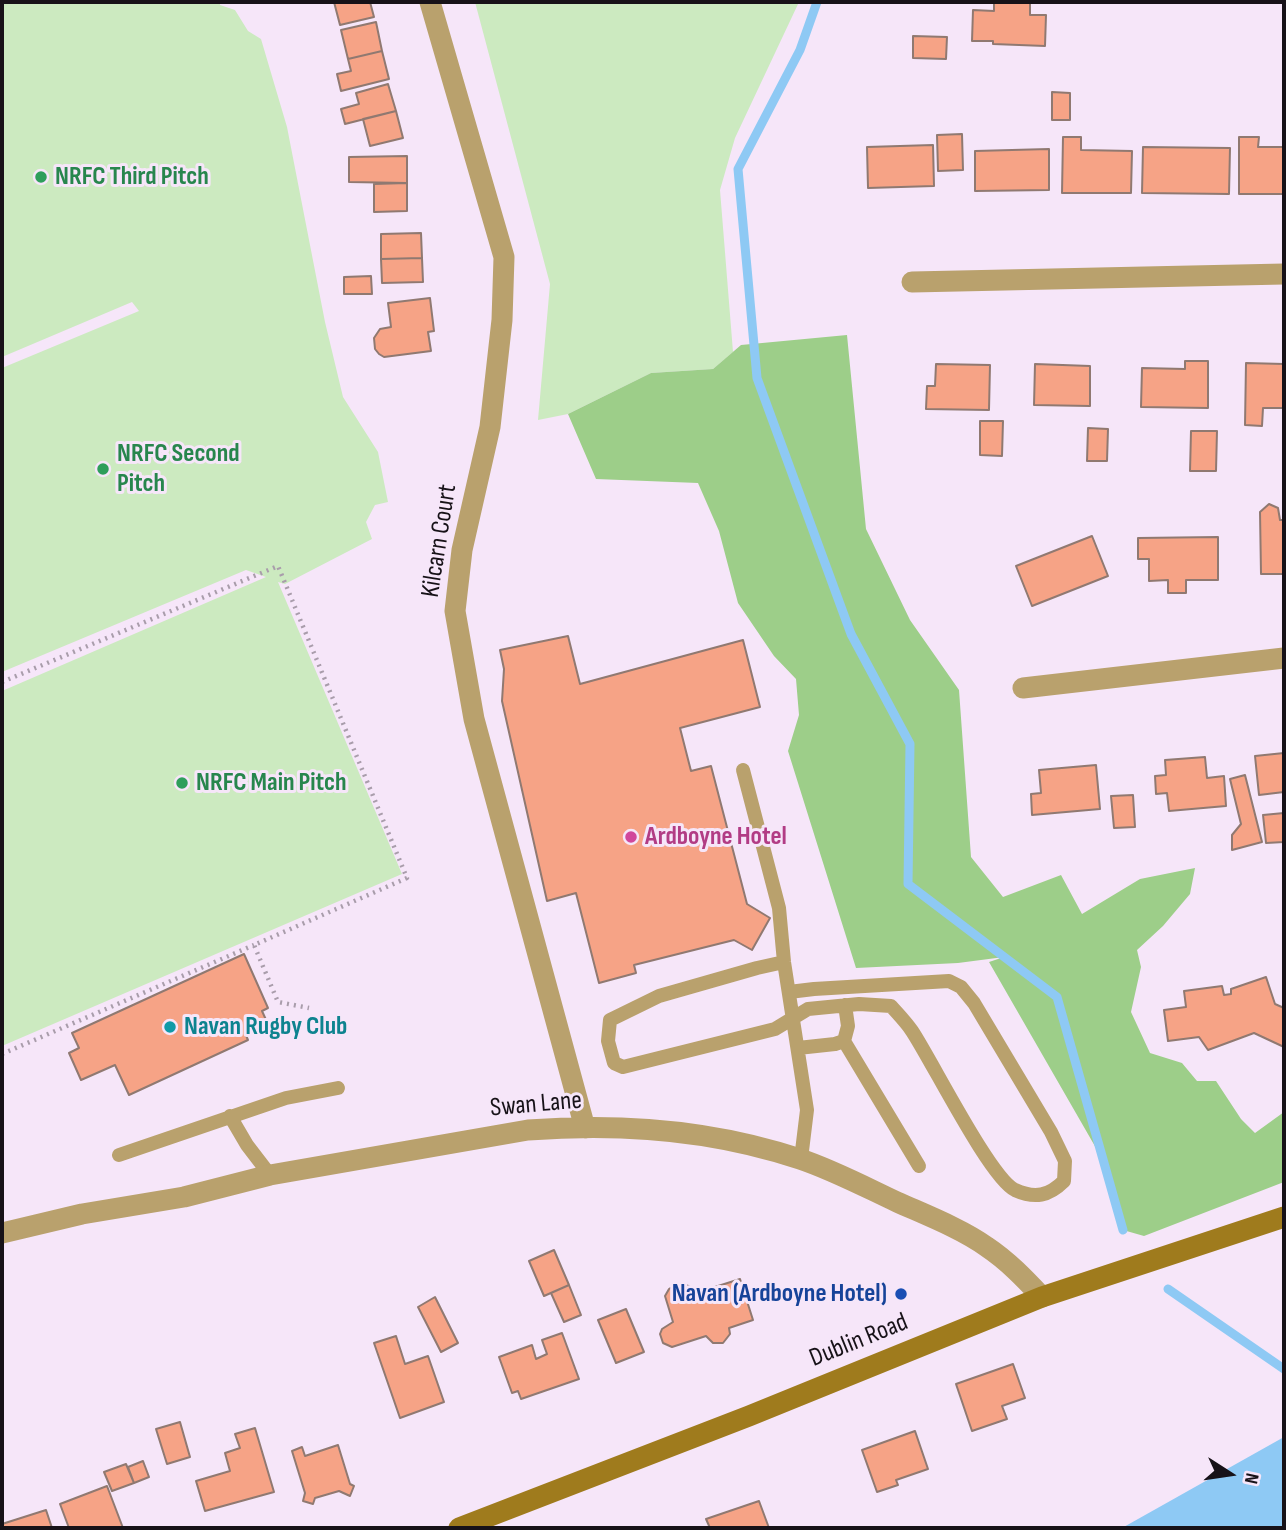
<!DOCTYPE html>
<html>
<head>
<meta charset="utf-8">
<style>
  body { margin:0 }
  #map { position:relative; width:1286px; height:1530px; overflow:hidden; background:#f6e6f9; font-family:"Sofia Sans Condensed",sans-serif }
  canvas { display:block }
  .frame { position:absolute; inset:0; border:4px solid #171218; pointer-events:none }
  .north { position:absolute; left:1195px; top:1439px; width:70px; height:70px; -webkit-text-stroke:5px #f6e6f9; paint-order:stroke; rotate:102deg; font-size:19px; font-weight:700; line-height:28px; text-align:center; color:#171218 }
  .north::after { content:''; display:block; margin:auto; width:24px; height:32px; background:#171218; clip-path:polygon(50% 0,100% 100%,50% 72%,0 100%) }
</style>
</head>
<body>
<div id="map">
<canvas width="1286" height="1530"></canvas>
<div class="frame"></div>
<div class="north">N</div>
</div>
<script>
const c = document.querySelector('canvas').getContext('2d');
c.lineJoin = 'round';
function fill(path, color) { c.fillStyle = color; c.fill(path, 'evenodd'); }
function stroke(path, color, width, dash) { c.strokeStyle = color; c.lineWidth = width; c.lineCap = dash ? 'butt' : 'round'; c.setLineDash(dash || []); c.stroke(path); }
function label(font, color, halo, rows, align = 'center') {
  c.font = font + ' "Sofia Sans Condensed",sans-serif'; c.lineWidth = 6; c.setLineDash([]); c.textBaseline = 'middle'; c.strokeStyle = halo; c.fillStyle = color; for (const [text, x, y, turn = 0] of rows) {
    c.save(); c.translate(x, y); c.rotate((+turn || 0) * Math.PI / 180); c.textAlign = isNaN(turn) ? turn : align; if (halo) c.strokeText(text, 0, 0); c.fillText(text, 0, 0); c.restore();
  }
}
fill(new Path2D(`
  M2 2H220V5L235 10 248 31 261 39 287 127 325 322 343 397 378 452 388 502 375 505 366 522 372 539 285 584 278 582 402 874 2 1046V691L266 577 246 570 2 672V368L139 311 132 302 2 357Z
  M475 2H799L735 138 720 190 733 352 713 369 651 373 568 414 538 420 550 284Z`), '#cceac0');
fill(new Path2D(`
  M847 335 866 529 910 620 959 690 971 857 1003 897 1061 875 1082 914 1140 879 1195 868 1190 894 1163 926 1137 950 1141 967 1131 1012 1150 1053 1182 1063 1197 1081H1216L1241 1119 1255 1133 1284 1112V1182L1144 1236 1123 1230 1096 1148 989 962 1004 957 958 963 856 968 788 751 799 715 796 679 774 656 738 603 719 531 698 483 596 479 568 414 651 373 713 369 741 345Z`), '#9dce89');
fill(new Path2D(`
  M1284 1437V1528H1122Z`), '#8ec9f4');
stroke(new Path2D(`
  M817 2 800 50 738 169 757 378 851 634 910 744 908 884 1057 997 1123 1230
  M1168 1289 1284 1369`), '#8ec9f4', 9);
const building = new Path2D(`
  M334 2H370L374 17 340 25Z
  M994 2H1030V15H1046L1045 46 993 44V41H972L973 10 994 11Z
  M376 22 382 51 348 59 341 30Z
  M913 36 947 37 946 59 913 58Z
  M382 51 389 79 341 91 337 74 351 71 348 59Z
  M388 84 396 111 345 124 341 109 359 104 356 93Z
  M1052 92 1070 93V120H1052Z
  M396 111 403 138 370 146 363 119Z
  M962 134 963 170 938 171 937 135Z
  M1063 137H1081V150L1132 151 1131 193H1062Z
  M1239 137H1259L1258 147H1284V194H1239Z
  M933 145 934 186 868 188 867 147Z
  M1143 147 1230 148 1229 194 1142 193Z
  M1049 149V190L975 191V151Z
  M407 156V183L349 182V157Z
  M407 183V211L374 212V184Z
  M421 233 422 258 381 259V234Z
  M422 258 423 282 382 283 381 259Z
  M371 276 372 294H344V277Z
  M430 298 434 331 428 332 431 351 384 357 379 354 375 349 374 338 380 329 391 327 388 303Z
  M1185 361H1208V408L1141 407 1142 368 1185 369Z
  M1246 363 1284 364V408H1263L1262 426 1245 425Z
  M936 364 990 365 989 410 926 409 927 386H935Z
  M1035 364 1090 366V406L1034 405Z
  M980 421H1003L1002 456 980 455Z
  M1088 428 1108 429 1107 461H1087Z
  M1191 431H1217L1216 471H1190Z
  M1269 504 1278 508 1280 520H1284V574H1261L1260 512Z
  M1092 536 1108 576 1032 606 1016 566Z
  M1218 537V580H1186V593H1168V580L1149 581V559H1138V538Z
  M568 636 580 684 743 640 760 707 680 728 691 771 711 766 747 904 770 918 752 950 734 940 634 965 636 973 599 983 576 893 547 901 502 701 504 669 500 650Z
  M1284 753V792L1259 795 1255 756Z
  M1205 757 1207 778 1224 776 1226 806 1169 811 1167 793 1156 794 1155 776 1166 775 1165 760Z
  M1096 765 1100 809 1032 815 1031 794 1041 793 1039 770Z
  M1245 775 1262 842 1232 850V835L1241 824 1230 779Z
  M1133 795 1135 827 1114 828 1111 796Z
  M1284 813V842L1266 843 1263 815Z
  M244 954 268 1008 262 1011 267 1022 245 1033 248 1040 129 1095 115 1065 81 1080 69 1053 79 1048 72 1033Z
  M1266 977 1275 1004 1284 1008V1047L1254 1033 1208 1050 1199 1037 1168 1041 1164 1010 1186 1007 1184 991 1222 986 1224 995 1231 994V989Z
  M554 1250 569 1285 544 1296 529 1261Z
  M740 1279 753 1320 729 1328 730 1334 723 1343H713L706 1336 672 1347 663 1343 660 1334 662 1329 673 1322 665 1296 669 1289 675 1285 683 1284 691 1287 693 1294Z
  M569 1285 581 1315 564 1322 551 1293Z
  M435 1297 458 1343 441 1352 418 1307Z
  M626 1309 644 1352 616 1363 598 1320Z
  M562 1333 579 1379 521 1399 518 1391 512 1393 499 1357 532 1345 536 1359 547 1354 542 1340Z
  M396 1336 405 1364 428 1356 444 1402 400 1418 374 1343Z
  M1013 1364 1025 1398 1002 1406 1007 1419 972 1431 956 1384Z
  M180 1422 190 1457 167 1464 156 1429Z
  M255 1428 274 1492 205 1511 196 1481 230 1471 225 1453 240 1448 235 1434Z
  M915 1431 928 1469 896 1480 898 1485 877 1492 862 1450Z
  M338 1445 350 1484 354 1486 350 1496 339 1491 315 1498 313 1504 303 1501 305 1493 292 1451 302 1447 305 1456Z
  M143 1461 149 1477 134 1483 128 1467Z
  M126 1464 134 1483 112 1491 104 1472Z
  M107 1486 123 1528H69L60 1504Z
  M759 1501 769 1528H710L706 1519Z
  M46 1510 52 1528H2V1524Z`);
fill(building, '#f6a386');
stroke(building, '#907971', 2);
stroke(new Path2D(`
  M2 682 278 566 407 878 254 945 278 1002 309 1008
  M2 1054 254 945`), '#a99dab', 4.5, [2, 5]);
stroke(new Path2D(`
  M743 770 779 908 784 962 807 1110 801 1159
  M784 962 757 968 659 996 610 1020 608 1041 614 1063 623 1067 775 1029 808 1009 859 1004 891 1006C898 1014 906 1022 912 1031 932 1061 990 1178 1015 1190 1035 1199 1049 1196 1064 1181L1065 1161 1051 1132 974 1003 961 987 949 981 814 989 789 992
  M844 1041 919 1166
  M798 1048 835 1044 844 1041 848 1026 845 1005
  M230 1116 247 1145 270 1175
  M119 1155 286 1098 338 1088`), '#b9a16d', 14);
stroke(new Path2D(`
  M430 2 504 257 502 320 490 427 462 550 455 611 474 719 585 1128
  M912 282 1284 274
  M1023 688 1284 658
  M2 1233 82 1214 184 1197 270 1175 528 1130C618 1123 713 1130 800 1159 833 1170 865 1187 897 1202 926 1215 962 1229 987 1247 1008 1261 1025 1279 1042 1297`), '#b9a16d', 21);
stroke(new Path2D(`
  M459 1528 749 1416 1042 1297 1284 1217`), '#9f7b1d', 21);
for (const [x, y, r, color] of [
  [41,177,7,"#2e9e5b"],
  [103,469,7,"#2e9e5b"],
  [182,783,7,"#2e9e5b"],
  [631,837,7,"#d1479c"],
  [170,1027,7,"#0f9aa8"],
  [901,1294,7,"#1a4fb4"]
]) { const dot = new Path2D(); dot.arc(x, y, r, 0, 2 * Math.PI); c.fillStyle = color; c.fill(dot); stroke(dot, '#f6e6f9', 2.5); }
label('bold 26px', '#27864d', '#f6e6f9', [
  ["NRFC Third Pitch",55,177],
  ["NRFC Second",117,454],
  ["Pitch",117,484],
  ["NRFC Main Pitch",196,783]
], 'left');
label('26px', '#171218', '#f6e6f9', [
  ["Kilcarn Court",440,541,-81],
  ["Swan Lane",536,1105,-5],
  ["Dublin Road",859,1341,-22]
]);
label('bold 26px', '#b23c85', '#f6e6f9', [
  ["Ardboyne Hotel",645,837]
], 'left');
label('bold 26px', '#0d838f', '#f6e6f9', [
  ["Navan Rugby Club",184,1027]
], 'left');
label('bold 26px', '#164399', '#f6e6f9', [
  ["Navan (Ardboyne Hotel)",887,1294]
], 'right');
</script>
</body>
</html>
